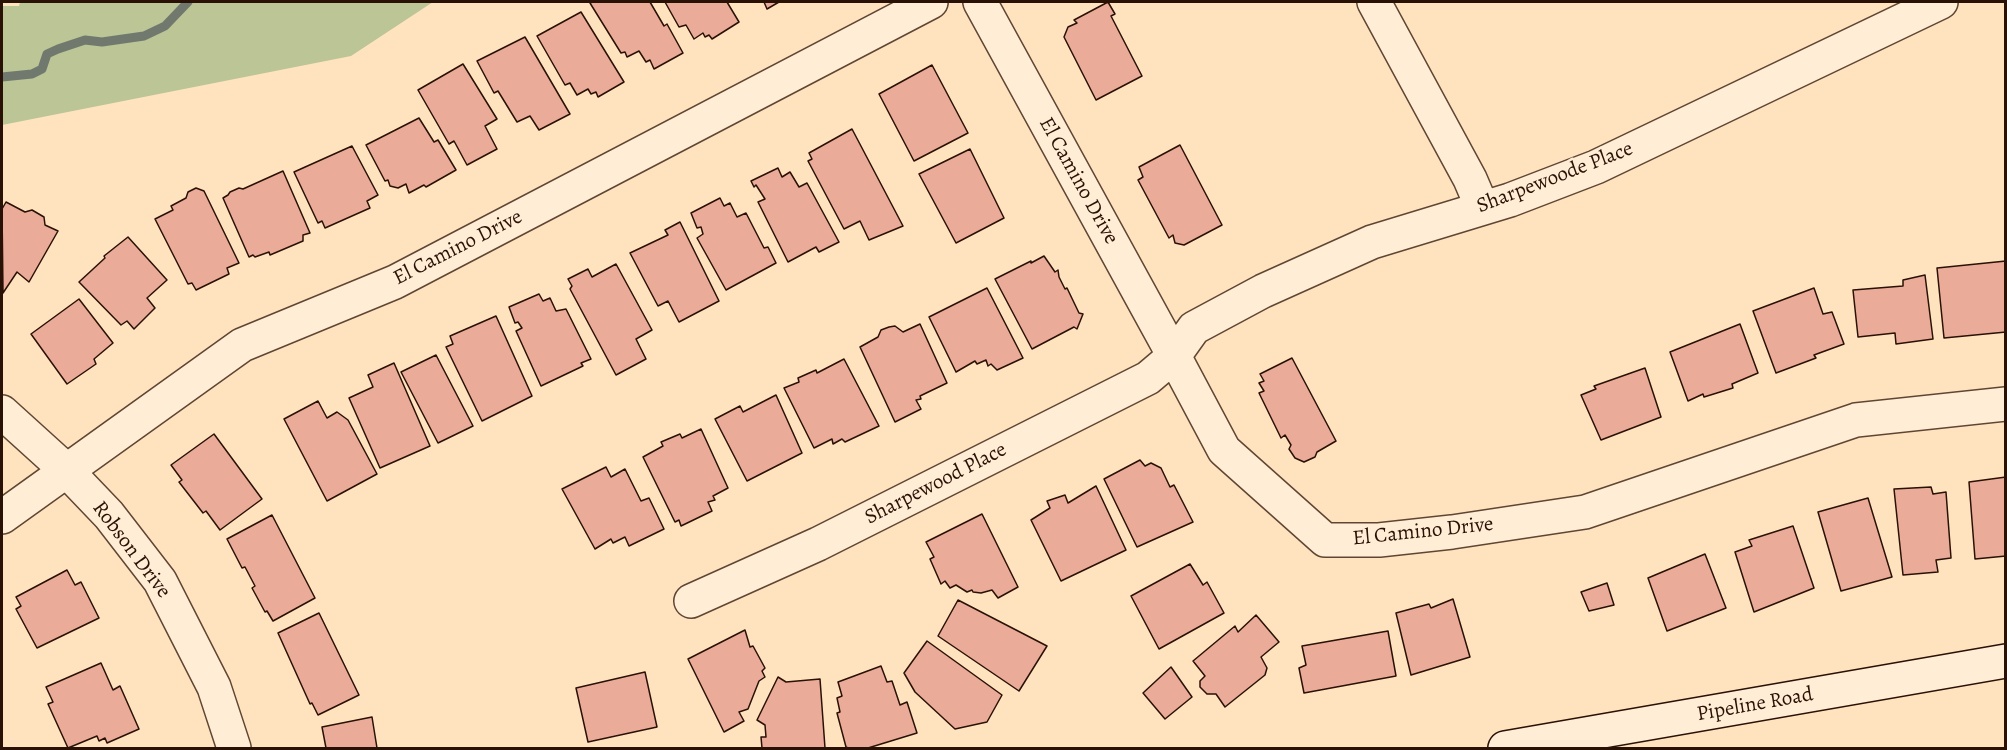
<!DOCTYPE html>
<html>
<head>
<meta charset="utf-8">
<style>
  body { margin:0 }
  #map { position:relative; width:2007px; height:750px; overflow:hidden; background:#ffe3be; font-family:Alegreya,serif }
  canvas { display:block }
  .frame { position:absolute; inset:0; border:3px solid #2a1106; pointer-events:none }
</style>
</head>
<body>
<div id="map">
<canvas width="2007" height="750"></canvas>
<div class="frame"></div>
</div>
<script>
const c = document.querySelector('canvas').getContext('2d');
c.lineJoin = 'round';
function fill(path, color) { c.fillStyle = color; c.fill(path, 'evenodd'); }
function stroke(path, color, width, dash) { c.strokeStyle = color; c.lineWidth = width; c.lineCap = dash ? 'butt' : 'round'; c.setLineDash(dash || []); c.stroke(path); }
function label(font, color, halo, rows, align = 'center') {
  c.font = font + ' Alegreya,serif'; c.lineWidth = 5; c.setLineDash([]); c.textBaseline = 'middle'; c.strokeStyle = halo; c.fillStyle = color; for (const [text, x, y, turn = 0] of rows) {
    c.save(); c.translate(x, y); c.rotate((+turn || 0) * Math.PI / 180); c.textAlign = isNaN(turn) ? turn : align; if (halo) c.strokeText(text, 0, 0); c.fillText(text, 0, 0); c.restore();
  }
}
fill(new Path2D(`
  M20 2H433L351 56 2 125V6H19Z`), '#bbc596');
stroke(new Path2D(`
  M2 77 32 74 42 69 47 54 58 49 85 40 102 42 144 36 165 26 188 2`), '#71796e', 9);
const building = new Path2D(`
  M592 2H650L664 26 667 24 683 53 654 69 650 60 646 62 639 51 627 57 625 52 621 53 590 3Z
  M665 2H727L739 22 712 39 709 35 705 37 703 33 694 39 686 25 679 27Z
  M764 2H779L767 9Z
  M1108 2 1115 14 1111 16 1142 76 1096 100 1064 37 1068 27 1077 23 1074 20Z
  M581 12 624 82 598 97 596 92 591 94 588 89 577 95 570 83 565 85 537 36Z
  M525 37 570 114 539 130 530 116 517 122 498 91 494 93 477 61Z
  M463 64 497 119 485 126 497 149 467 165 454 141 449 144 418 90Z
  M932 65 968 133 914 161 879 94Z
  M419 118 434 142 438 140 456 170 426 187 424 185 409 193 406 184 398 188 390 186 388 180 385 181 366 145Z
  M852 129 903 226 869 240 860 221 844 229 808 161 812 159 809 153Z
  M1180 145 1222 225 1184 245 1175 243 1173 235 1169 238 1138 180 1143 177 1139 167Z
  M352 146 378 195 367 201 370 208 325 228 322 221 318 223 294 172Z
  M970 149 1004 218 956 243 919 174Z
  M778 168 782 177 790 172 799 187 807 183 839 242 819 252 816 247 788 262 758 202 765 199 756 185 754 187 751 181Z
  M283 171 310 233 303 235V241L270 255 269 252 255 257 253 255 249 257 223 198 228 195 230 192 239 188 243 189Z
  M196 188 204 191 239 263 227 268 229 274 196 290 192 283 188 284 155 219 173 210 171 206 186 198 188 192Z
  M720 198 724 206 730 203 737 217 746 213 764 248 768 247 776 263 726 290 697 238 703 234 701 227 697 228 691 213Z
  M6 202 25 212 32 210 44 217 45 225 58 231 29 282 17 272 3 293 2 209Z
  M680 222 719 301 679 322 668 301 658 306 630 253 668 235 665 230Z
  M128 237 167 280 147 298 155 308 134 329 127 321 121 325 79 282 105 258 104 256Z
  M1044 256 1055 272 1058 270 1059 277 1065 289 1067 288 1079 313 1083 314 1077 329 1074 327 1032 349 995 279 1031 261V263Z
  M2006 261V332L1944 338 1937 268Z
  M616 264 652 330 636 339 646 359 616 375 570 289 572 286 568 279 588 269 592 277Z
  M1925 275 1933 339 1896 344 1895 333 1858 337 1853 290 1903 286V280Z
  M987 288 1023 358 997 370 991 364 988 366 986 360 977 364 975 361 956 372 929 317Z
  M1814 288 1823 314 1832 312 1844 344 1814 355 1816 358 1776 373 1753 311Z
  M539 294 543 301 550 298 556 311 566 309 591 359 581 363 583 366 541 386 516 331 522 328 518 322 515 323 509 307Z
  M79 299 113 343 94 359 96 364 67 384 31 334Z
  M496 316 532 396 482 421 446 347 453 344 450 336Z
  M920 324 947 383 920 396 921 399 916 400 921 409 895 422 860 347 878 337 881 330 889 327 895 326 903 332Z
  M1740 324 1758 373 1732 384 1733 388 1704 397 1703 394 1688 401 1670 352Z
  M436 355 473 426 438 443 401 372Z
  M1292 358 1336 441 1317 452 1315 457 1304 462 1295 458 1289 449 1291 445 1285 435 1281 438 1259 393 1264 391 1259 383 1264 381 1260 374Z
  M844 359 879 426 845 442 842 439 833 444 832 439 814 448 784 388 799 382 798 378 816 370 817 373Z
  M394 363 430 446 380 468 349 398 373 387 368 375Z
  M1645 368 1661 417 1601 440 1581 395 1596 389 1594 386Z
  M776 395 802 453 747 481 715 419 740 406 743 412Z
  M318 401 327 418 337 412 348 420 377 474 327 501 284 419Z
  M701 429 728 488 713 496 715 500 708 502 712 511 681 526 679 520 675 522 643 457 663 446 661 442 680 434 682 438Z
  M214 434 262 499 220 530 206 511 203 513 179 482 182 480 171 465Z
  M1140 460 1145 466 1151 463 1161 468 1170 487 1174 485 1193 522 1137 547 1104 479Z
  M606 467 611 477 625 469 641 501 649 498 664 529 629 546 625 537 613 543 611 539 595 549 562 489Z
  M2006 477V556L1975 559 1969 482Z
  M1096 486 1126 550 1061 581 1031 520 1050 508 1047 501 1065 495 1068 503Z
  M1931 487 1933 494 1946 492 1951 558 1936 560 1938 572 1903 575 1894 489Z
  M1868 498 1892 577 1841 591 1818 512Z
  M982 514 1018 587 998 598 992 590 981 593 973 592 972 590 967 592 956 585 950 588 945 581 941 584 930 559 934 557 926 542Z
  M272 515 315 598 273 621 267 611 265 612 252 588 255 586 245 567 242 568 227 539Z
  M1793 526 1814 588 1754 612 1735 552 1752 546 1749 540Z
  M1705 554 1726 608 1667 631 1648 578Z
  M1190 564 1203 585 1207 582 1224 613 1159 649 1131 596Z
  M67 570 75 585 81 582 99 618 37 648 16 609 21 606 16 597Z
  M1607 583 1614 605 1589 611 1581 592Z
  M1453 599 1470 657 1411 675 1396 613 1429 604 1431 608Z
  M958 600 1047 646 1019 691 938 636Z
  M319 613 359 695 318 715 312 703 310 704 278 633Z
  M1256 615 1279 642 1261 657 1267 668 1265 675 1225 707 1216 694H1207L1200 687V681L1205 676 1193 661 1235 626 1238 632Z
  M745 630 750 647 753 646 765 668 762 671 765 677 759 681 748 709 739 712 744 721 724 732 688 659Z
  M1388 631 1396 676 1304 693 1299 668 1306 665 1302 646Z
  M927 641 1002 695 987 722 955 729 915 692 904 673Z
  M101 663 113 690 120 686 139 729 107 743 105 738 99 741 97 736 68 748 48 704 53 702 46 687Z
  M881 666 887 682 892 681 900 705 907 702 917 733 868 748H848L846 747 837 713 840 712 837 698 842 696 838 682Z
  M1171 667 1192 697 1165 719 1143 693Z
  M645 672 657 727 588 742 576 688Z
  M778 677 786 682 820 679 825 748H762L761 737H766L765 725 757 720Z
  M372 717 377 748H326L322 727Z`);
fill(building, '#eaab99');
stroke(building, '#2a1106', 1.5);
const minor = new Path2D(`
  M980 2 1174 356 1224 450 1325 540H1379L1452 532 1585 512 1856 420 2006 404
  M1374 2 1470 179 1482 207
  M2 517 242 345 395 282 931 2
  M691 601 818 544 1148 378 1174 356 1194 328 1263 291 1372 242 1510 200 1596 167 1941 2`);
const tertiary = new Path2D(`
  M2 412 66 470 109 515 160 581 214 687 234 748`);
const secondary = new Path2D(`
  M1505 748 2006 661`);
stroke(minor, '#5f4634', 36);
stroke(tertiary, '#5f4634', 36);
stroke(secondary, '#2a1106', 36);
stroke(minor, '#ffedd5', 33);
stroke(tertiary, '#ffedd5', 33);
stroke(secondary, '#ffedd5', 33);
label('21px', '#2a1106', '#ffedd5', [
  ["Sharpewoode Place",1555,178,-21],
  ["El Camino Drive",1078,181,61],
  ["El Camino Drive",458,248,-27],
  ["Sharpewood Place",936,484,-27],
  ["El Camino Drive",1423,532,-6],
  ["Robson Drive",131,550,53],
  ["Pipeline Road",1755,705,-10]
]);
</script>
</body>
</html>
